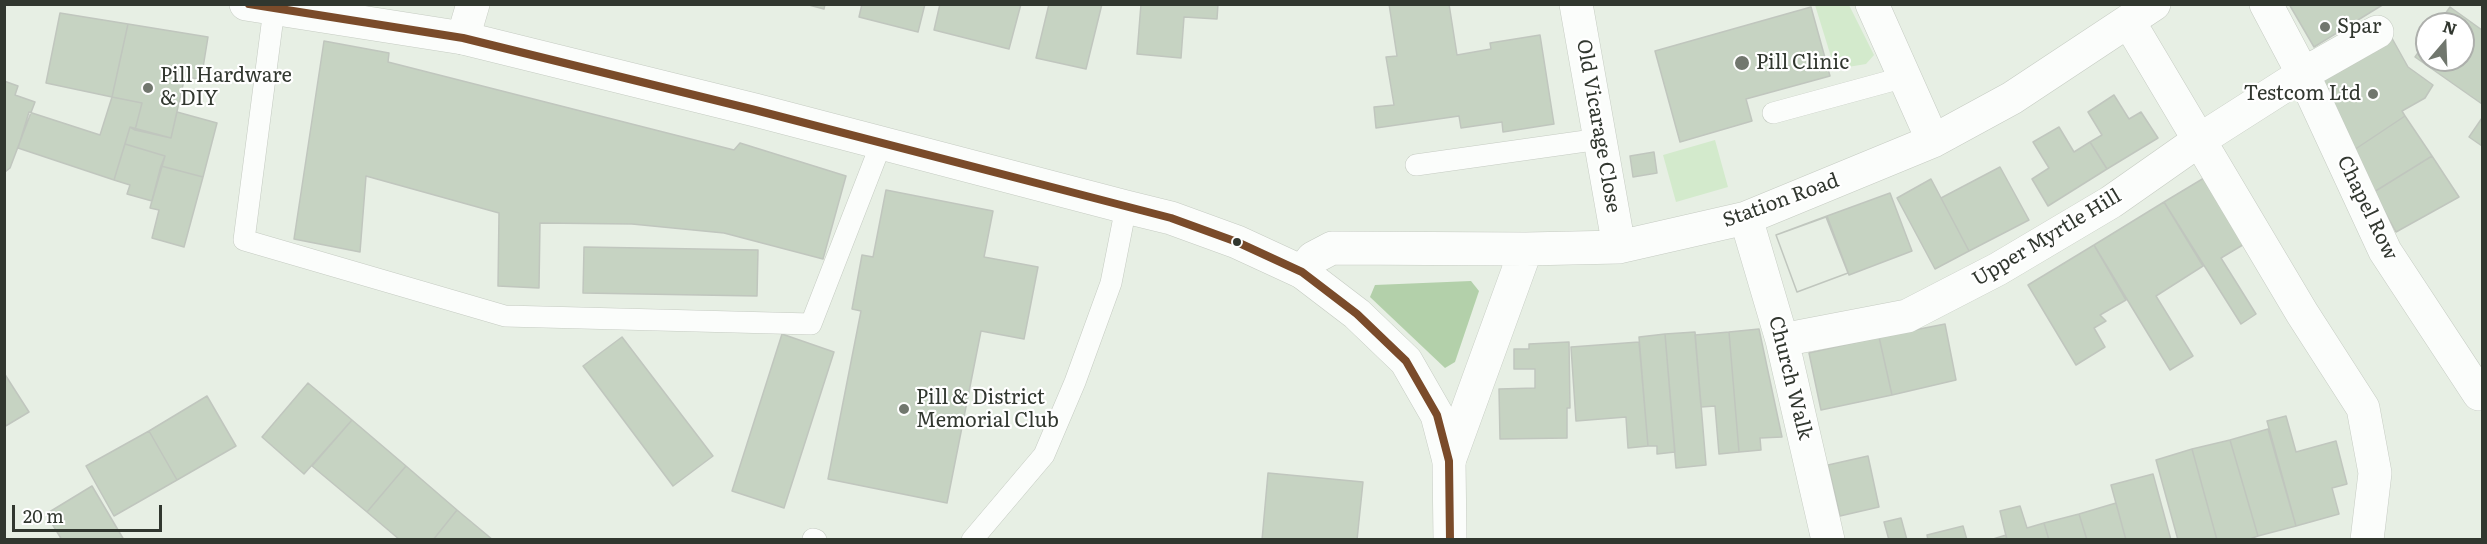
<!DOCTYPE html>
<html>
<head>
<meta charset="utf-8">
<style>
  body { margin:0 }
  #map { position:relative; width:2487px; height:544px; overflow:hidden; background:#e7efe4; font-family:Literata,serif }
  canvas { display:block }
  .frame { position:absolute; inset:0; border:6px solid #31372f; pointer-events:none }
  .north { position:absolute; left:2415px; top:12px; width:60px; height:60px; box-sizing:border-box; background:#fff; border:2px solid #adafac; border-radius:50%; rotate:19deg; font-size:16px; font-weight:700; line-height:24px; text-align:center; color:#31372f }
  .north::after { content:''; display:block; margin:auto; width:21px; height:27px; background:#71776e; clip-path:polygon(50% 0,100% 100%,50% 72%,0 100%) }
  .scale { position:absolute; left:12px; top:505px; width:150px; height:27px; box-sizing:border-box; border:3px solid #31372f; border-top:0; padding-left:8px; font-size:18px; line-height:21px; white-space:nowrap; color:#31372f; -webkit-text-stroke:4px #fff; paint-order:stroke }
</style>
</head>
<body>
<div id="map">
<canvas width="2487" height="544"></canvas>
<div class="frame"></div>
<div class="north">N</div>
<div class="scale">20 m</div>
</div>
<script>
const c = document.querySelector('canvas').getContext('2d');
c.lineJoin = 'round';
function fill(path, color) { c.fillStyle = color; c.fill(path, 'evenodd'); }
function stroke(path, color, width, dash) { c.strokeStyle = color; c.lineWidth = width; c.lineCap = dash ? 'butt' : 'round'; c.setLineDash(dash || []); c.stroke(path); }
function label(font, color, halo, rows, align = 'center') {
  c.font = font + ' Literata,serif'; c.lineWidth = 4.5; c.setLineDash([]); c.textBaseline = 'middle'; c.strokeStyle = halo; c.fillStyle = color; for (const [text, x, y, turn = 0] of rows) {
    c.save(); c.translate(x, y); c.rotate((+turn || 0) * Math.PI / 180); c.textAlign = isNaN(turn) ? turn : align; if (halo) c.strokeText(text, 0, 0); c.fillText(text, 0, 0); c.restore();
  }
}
fill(new Path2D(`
  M1815 5H1849L1874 55 1866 64 1836 69 1832 60Z
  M1715 140 1728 187 1676 202 1663 155Z`), '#d3eacc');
fill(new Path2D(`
  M1471 281 1479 291 1455 362 1445 368 1370 297 1375 285Z`), '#b3d0aa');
const building = new Path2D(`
  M805 4H825L824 9Z
  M862 4H925L918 32 859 17Z
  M940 4H1021L1009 49 934 30Z
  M1049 4H1102L1086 69 1036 58Z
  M1141 4H1218L1217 19 1184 17 1181 58 1137 54Z
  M1389 4H1449L1457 55 1491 49 1490 43 1540 35 1554 124 1503 132 1502 122 1461 128 1459 116 1376 128 1374 107 1394 105 1386 57 1397 56Z
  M2289 4H2384L2314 47Z
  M1811 7 1830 76 1746 99 1752 121 1680 142 1655 51Z
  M2450 7 2482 30V104L2415 57 2427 40V60H2463V24H2438Z
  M60 13 128 24 112 97 46 83Z
  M128 24 208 37 201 80 185 76 171 138 135 130 142 103 112 97Z
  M2389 33 2408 67 2433 85 2425 98 2402 111 2405 116 2351 152 2317 91 2322 71Z
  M324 41 389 53 388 62 734 150 740 143 846 176 823 259 724 233 632 224 540 223 539 288 498 286 499 213 366 176 360 252 294 239Z
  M4 81 18 86 15 95 35 102 10 168 5 172Z
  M2114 95 2129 119 2141 112 2158 138 2107 169 2090 142 2102 135 2088 112Z
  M112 97 142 103 135 130 130 127 114 180 18 148 29 112 100 135Z
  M177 112 217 123 203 177 161 166 165 156 125 144 130 127 171 138Z
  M2405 116 2432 156 2374 192 2351 152Z
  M2482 118V146L2469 137Z
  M2059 127 2074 152 2090 142 2107 169 2048 206 2032 179 2049 168 2033 142Z
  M125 144 165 156 152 201 127 194 130 185 114 180Z
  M1654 152 1657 173 1633 177 1630 156Z
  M2432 156 2459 197 2396 232 2374 192Z
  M161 166 203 177 184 247 152 238 159 210 150 208Z
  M2000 167 2029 220 1969 251 1941 198Z
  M2204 178 2246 243 2221 258 2256 314 2241 324 2164 202Z
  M1931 179 1969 251 1935 269 1897 198Z
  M886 190 993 211 984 257 1038 267 1024 339 981 331 947 503 828 479 861 311 852 309 862 255 873 257Z
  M1890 193 1912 251 1849 275 1827 216Z
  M2164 202 2203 266 2156 296 2193 356 2170 370 2094 245Z
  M1827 216 1848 273 1797 292 1776 235Z
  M1826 217 1848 273 1797 292 1776 235Z
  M2094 245 2126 300 2100 315 2106 321 2094 328 2105 347 2076 365 2028 285Z
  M584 247 758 250 757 296 583 293Z
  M1945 324 1956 380 1892 395 1879 337Z
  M1759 329 1782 437 1760 438 1761 450 1739 452 1729 332Z
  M1695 332 1706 465 1676 468 1665 334Z
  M1729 332 1739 452 1719 454 1715 406 1701 407 1695 335Z
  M782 334 834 352 784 508 732 491Z
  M1665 334 1675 452 1657 454V446H1648L1639 337Z
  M622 337 713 456 673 486 583 366Z
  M1879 337 1892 395 1821 410 1809 353Z
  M1569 342 1570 408H1567V438L1500 439 1499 389 1535 388V369H1514V349H1529V344Z
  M1639 342 1648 446 1628 448 1626 417 1576 421 1571 347Z
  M4 373 29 412 4 427Z
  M308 383 352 420 304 474 262 437Z
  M207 396 236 446 177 480 149 431Z
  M2286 416 2296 452 2336 441 2347 484 2332 488 2339 514 2296 526 2267 421Z
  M352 420 406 466 367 512 312 466Z
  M2268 429 2296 526 2258 536 2230 440Z
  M149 431 177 480 114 516 86 466Z
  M2230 440 2258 536 2247 540H2217L2192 449Z
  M2192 449 2217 540H2178L2156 460Z
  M1868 456 1879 507 1840 516 1828 465Z
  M406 466 457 510 433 540H400L367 512Z
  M1268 473 1363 482 1357 540H1262Z
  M2153 474 2171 540H2126L2111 485Z
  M92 486 124 540H62L46 514Z
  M2116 503 2126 540H2087L2079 514Z
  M2020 506 2027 528 2044 523 2049 540H2007L2000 511Z
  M457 510 493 540H433Z
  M2079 514 2087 540H2049L2044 523Z
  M1901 518 1907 540H1889L1884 522Z
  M1963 526 1967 540H1928L1927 535Z
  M2006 535 2007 540H1990Z`);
fill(building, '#c6d3c2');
stroke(building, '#c0c6be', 1.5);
const lane = new Path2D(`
  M274 9 244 240 505 316 811 324 881 144
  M1773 113 1905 77
  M1416 165 1600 139
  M813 539 816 540
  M972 540 1044 455 1075 382 1111 283 1126 207`);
const street = new Path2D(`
  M1576 4 1619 247
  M1872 4 1933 141
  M2266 4 2303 74 2385 251 2479 394
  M2129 22 2302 313 2363 408 2375 473 2367 540
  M463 38 473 4
  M1746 218 1782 340 1828 540
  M1302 272 1313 258 1332 248 1526 249 1619 247 1746 218 1933 141 2012 98 2154 4
  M1782 340 1907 316 1998 269 2111 202 2198 141 2303 74 2377 32
  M1449 461 1526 249`);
const secondary = new Path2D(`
  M246 4 463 38 755 110 1126 207 1171 218 1237 242 1302 272 1357 314 1406 361 1437 415 1449 461 1450 540`);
stroke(lane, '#c5cbc2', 22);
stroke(street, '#c5cbc2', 34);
stroke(secondary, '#c5cbc2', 34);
stroke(lane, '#fbfdfb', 21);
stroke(street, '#fbfdfb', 33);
stroke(secondary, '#fbfdfb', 33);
stroke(new Path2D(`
  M249 4 463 38 755 110 1171 218 1237 242 1302 272 1357 314 1406 361 1437 415 1449 461 1450 540`), '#7a4b2a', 8);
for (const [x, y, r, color] of [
  [2325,27,6,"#71776e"],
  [1742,63,8,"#71776e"],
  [148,88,6,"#71776e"],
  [2373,94,6,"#71776e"],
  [1237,242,5,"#31372f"],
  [904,409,6,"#71776e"]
]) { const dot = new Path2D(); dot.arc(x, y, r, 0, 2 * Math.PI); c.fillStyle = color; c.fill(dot); stroke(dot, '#fff', 2); }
label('20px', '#31372f', '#fff', [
  ["Spar",2337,27],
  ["Pill Clinic",1756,63],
  ["Pill Hardware",160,76],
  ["& DIY",160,99],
  ["Testcom Ltd",2361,94,"right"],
  ["Pill & District",916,398],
  ["Memorial Club",916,421]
], 'left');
label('20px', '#31372f', '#fff', [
  ["Old Vicarage Close",1598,126,80],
  ["Station Road",1781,201,-20],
  ["Chapel Row",2367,208,64],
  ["Upper Myrtle Hill",2047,238,-31],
  ["Church Walk",1790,378,76]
]);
</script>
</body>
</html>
